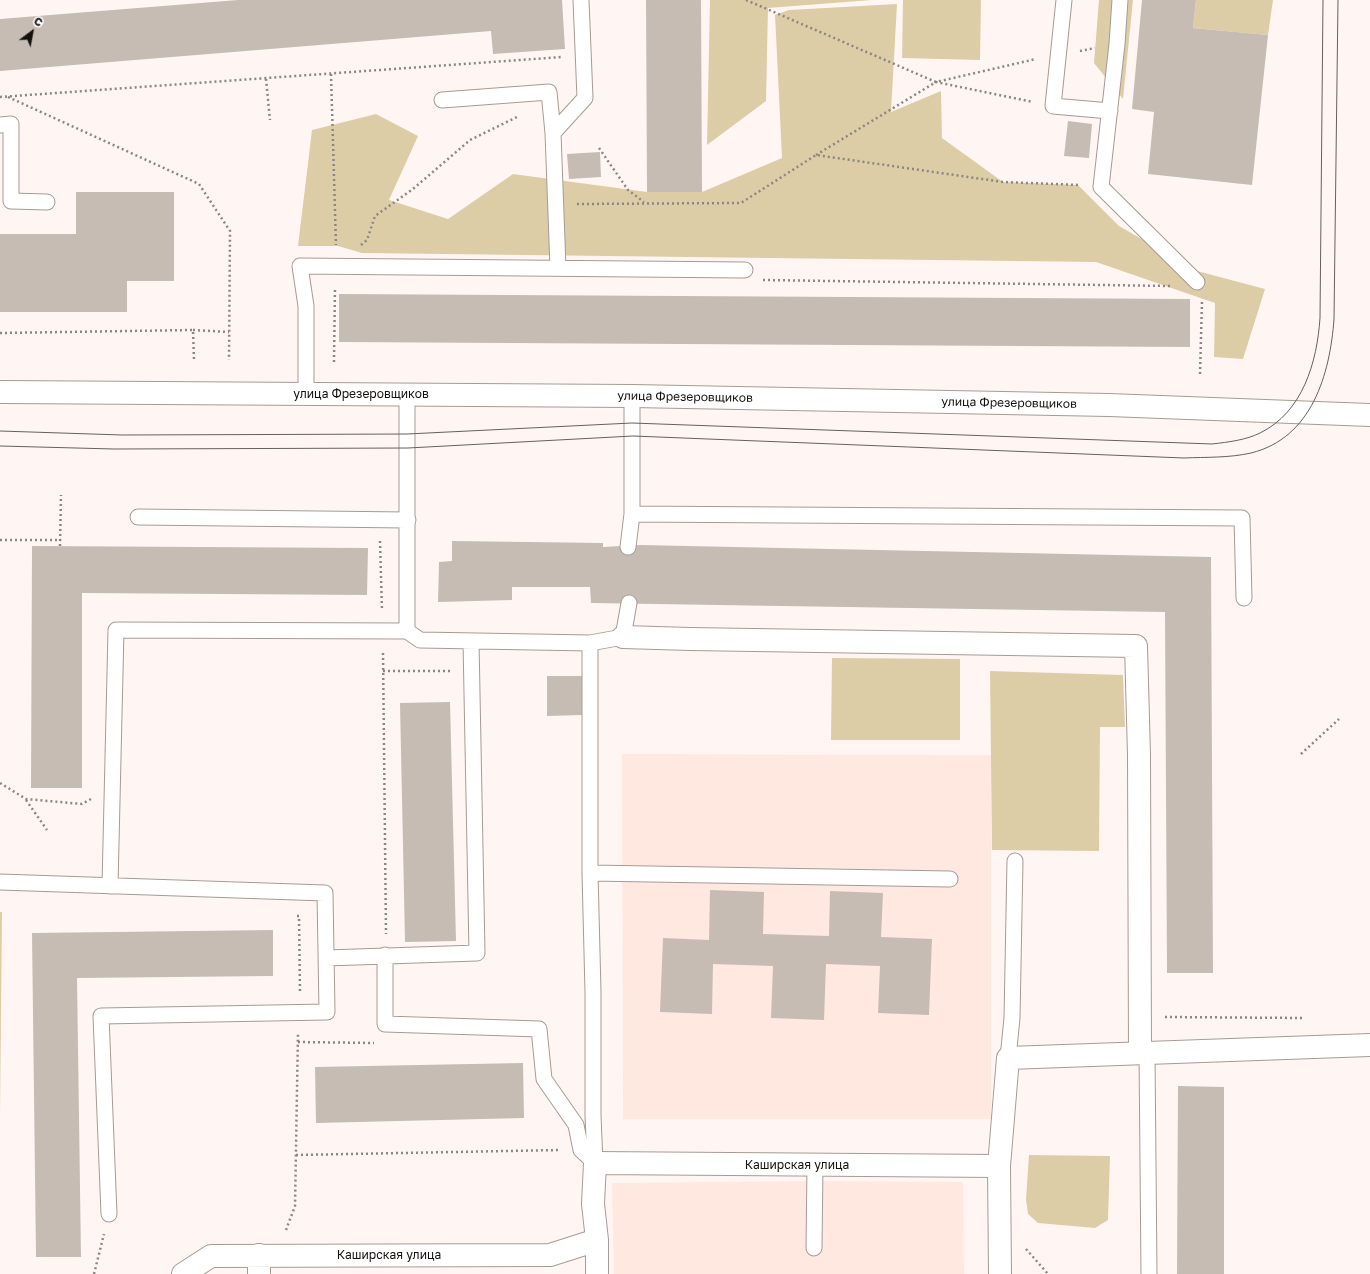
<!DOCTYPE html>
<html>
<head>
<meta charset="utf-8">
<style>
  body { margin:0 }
  #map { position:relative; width:1370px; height:1274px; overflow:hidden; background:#fff6f3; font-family:"Golos Text",sans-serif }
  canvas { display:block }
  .north { position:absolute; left:12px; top:12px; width:40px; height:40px; -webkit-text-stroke:3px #fff; paint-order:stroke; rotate:32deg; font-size:11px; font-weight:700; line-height:16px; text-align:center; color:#14100e }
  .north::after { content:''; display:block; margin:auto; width:14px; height:18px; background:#14100e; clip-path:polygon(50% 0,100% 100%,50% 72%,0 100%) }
</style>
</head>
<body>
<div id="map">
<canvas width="1370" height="1274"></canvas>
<div class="north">С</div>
</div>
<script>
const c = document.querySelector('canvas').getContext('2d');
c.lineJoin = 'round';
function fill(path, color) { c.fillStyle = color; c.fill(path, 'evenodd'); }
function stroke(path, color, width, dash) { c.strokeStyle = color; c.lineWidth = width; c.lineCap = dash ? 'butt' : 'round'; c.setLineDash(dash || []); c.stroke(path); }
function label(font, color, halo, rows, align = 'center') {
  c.font = font + ' "Golos Text",sans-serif'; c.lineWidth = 3; c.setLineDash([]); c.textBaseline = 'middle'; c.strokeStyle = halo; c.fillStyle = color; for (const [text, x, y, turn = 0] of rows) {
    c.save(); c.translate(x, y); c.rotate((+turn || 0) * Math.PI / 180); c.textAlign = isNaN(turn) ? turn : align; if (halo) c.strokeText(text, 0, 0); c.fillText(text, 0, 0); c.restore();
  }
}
fill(new Path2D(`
  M622 754 991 755V1119H623Z
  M815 1181 963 1182 964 1274H614L612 1183Z`), '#ffe8e0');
fill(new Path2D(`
  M710 0H872L768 8 766 101 707 145Z
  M903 0H981L980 60 902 58Z
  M1099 0H1133L1123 99 1094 63Z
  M1196 0H1273L1268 35 1193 28Z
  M897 4 891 112 941 91 942 138 1003 182 1078 185 1119 226 1197 271 1265 289 1243 359 1214 357 1215 303 1096 262 362 253 338 246H298L312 130 376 114 418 136 389 200 448 219 513 174 647 192H702L782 158 775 15 789 10Z
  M832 658 960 659V740H831Z
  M990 671 1123 675 1125 727H1100L1099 851 992 850Z
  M0 912H2L0 1117Z
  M1029 1155 1110 1156 1108 1220 1095 1228 1038 1223 1028 1214 1026 1199Z`), '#ddcda7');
fill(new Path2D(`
  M238 0H562L565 49 493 54 491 31 0 71V19Z
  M646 0H701L702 192H647Z
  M1142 0H1196L1193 28 1268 35 1252 185 1148 174 1154 112 1132 109Z
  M1068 121 1092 124 1089 158 1064 156Z
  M600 152 601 177 569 179 567 154Z
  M76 192H174V281H127V312H0V234H76Z
  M339 294 1190 299V347L339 342Z
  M452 541 603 543V547L640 545 1211 557 1213 973H1167L1165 612 591 603 590 587H512V600L438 602 439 562 452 561Z
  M32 546 368 548 367 595 82 593V788H31Z
  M547 676H582V715L547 716Z
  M450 702 456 941 405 942 400 703Z
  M710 890 764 892 763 934 829 936 830 891 883 893 881 937 932 939 929 1015 878 1013 880 966 826 964 824 1020 771 1018 773 966 713 964 712 1014 660 1012 663 938 709 940Z
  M273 930V976L77 978 81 1257H36L32 933Z
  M523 1063 524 1118 316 1123 315 1067Z
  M1178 1086 1224 1087V1274H1177Z`), '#c6bcb3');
const lane = new Path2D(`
  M1064 0 1053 106 1110 111
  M1120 0 1117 44 1101 187 1197 282
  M442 100 549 92 553 133
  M0 125 11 124V201L47 202
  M558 268 553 133 585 98 581 0
  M306 394V306L300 266 745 270
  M407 394V631L420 640 590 643 623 637 629 603
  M632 514 1242 518 1244 598
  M138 517 408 520
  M628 547 632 514V396
  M590 643V873L593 992V1115L595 1163
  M590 873 950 879
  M0 882 325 893 327 1012 101 1016 109 1214
  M110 886 116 630 407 631
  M385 955V1024L539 1029 544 1079 576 1125 581 1150 595 1163
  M326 958 477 953 471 641
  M1147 1052 1149 1274
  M1008 1058 1012 1018 1015 861
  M814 1248 815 1165`);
const street = new Path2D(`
  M623 637 690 639 1136 646 1139 755 1140 1052
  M259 1255V1274
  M183 1274 211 1256 550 1255 597 1240
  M597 1274V1240L593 1204 595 1163 999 1166
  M1000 1274 999 1166 1008 1058 1370 1045`);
const secondary = new Path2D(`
  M0 392 632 396 1109 405 1370 415`);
stroke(lane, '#a79a95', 17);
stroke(street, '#a79a95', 24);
stroke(secondary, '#a79a95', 24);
stroke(new Path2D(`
  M746 0 936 82 1036 59
  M1080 51 1095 48
  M331 74 336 245
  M266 79 270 120
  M0 97 562 57
  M8 97 199 184 230 231 229 360
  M599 148 628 190 644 202
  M816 155 936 82 1033 102
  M577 204 741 203 816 155 1003 182 1080 185
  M361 245 367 240 375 216 413 189 470 140 517 117
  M763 280 1170 286
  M193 330 229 332
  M0 333 193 330 194 360
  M334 362 335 287
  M1200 374 1202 301
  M0 540H61
  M380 541 382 610
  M60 546 61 495
  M383 653 386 934
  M383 671H451
  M1301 754 1339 719
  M0 783 26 799 82 804 91 799
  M26 800 47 830
  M297 916H299L300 992
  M1165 1017 1304 1018
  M298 1042 374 1043
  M296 1155 560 1150
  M286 1230 295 1206 298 1033
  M1026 1249 1048 1274
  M94 1274 104 1234`), '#8c8683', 2.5, [2, 3]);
stroke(lane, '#fff', 15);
stroke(street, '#fff', 22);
stroke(secondary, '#fff', 22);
stroke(new Path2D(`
  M0 431 122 435 407 434 632 423 1212 444C1229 442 1246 440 1260 433 1303 412 1317 362 1320 318L1323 0
  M0 446 114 449 408 448 633 436 1184 458C1206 457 1229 458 1251 453 1312 438 1330 374 1334 319L1338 0`), '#65605d', 1);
label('12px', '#14100e', '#fff', [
  ["улица Фрезеровщиков",361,394],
  ["улица Фрезеровщиков",685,397,1],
  ["улица Фрезеровщиков",1009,403,1],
  ["Каширская улица",797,1165],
  ["Каширская улица",389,1255]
]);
</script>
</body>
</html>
